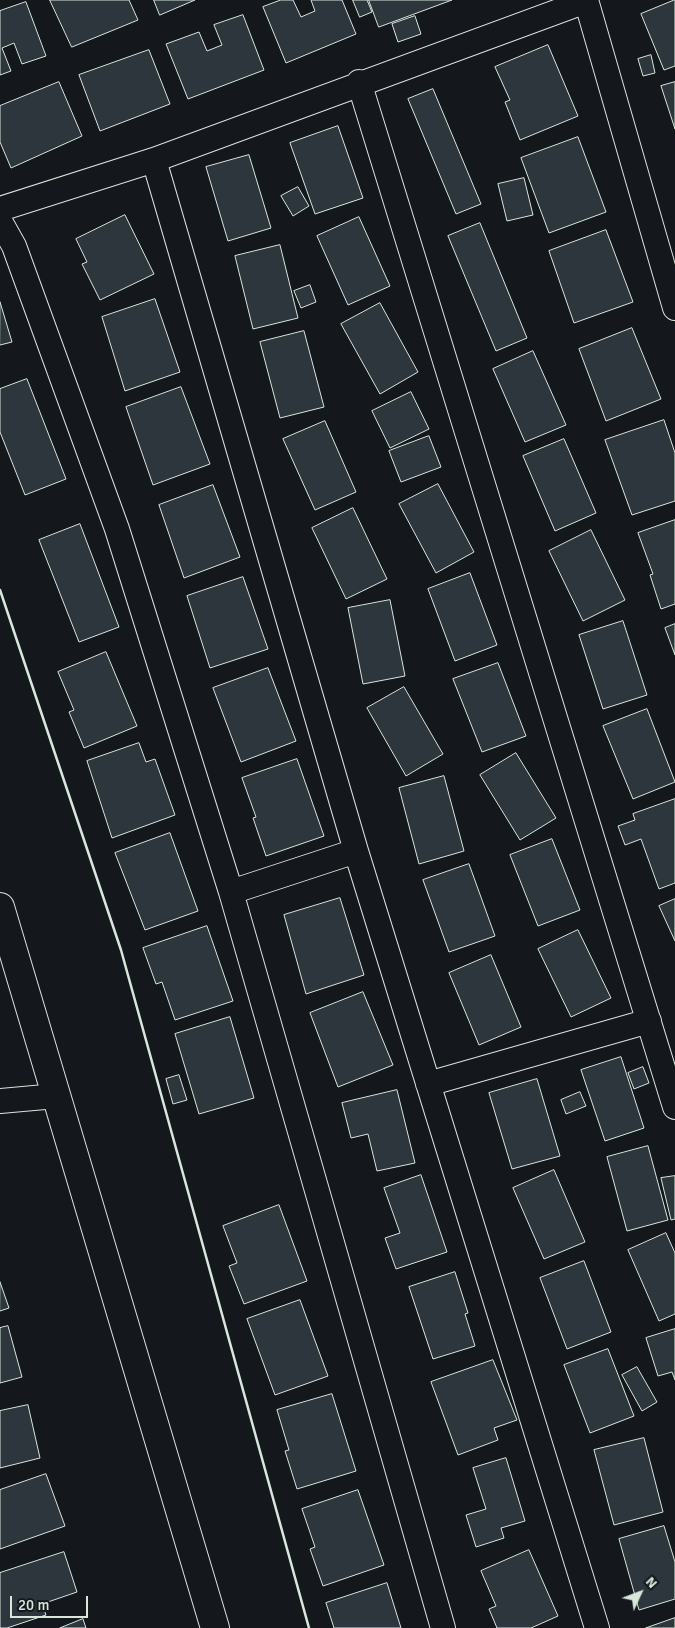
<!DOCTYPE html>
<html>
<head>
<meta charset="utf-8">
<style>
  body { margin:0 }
  #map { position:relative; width:675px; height:1628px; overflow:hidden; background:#14181c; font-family:Signika,sans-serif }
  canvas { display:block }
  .north { position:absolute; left:615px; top:1568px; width:50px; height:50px; -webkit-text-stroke:4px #14181c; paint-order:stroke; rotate:47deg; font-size:14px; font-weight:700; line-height:20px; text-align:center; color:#d8e6dc }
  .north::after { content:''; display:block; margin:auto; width:18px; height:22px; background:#d8e6dc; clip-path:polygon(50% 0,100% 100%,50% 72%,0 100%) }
  .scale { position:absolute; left:10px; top:1596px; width:78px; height:22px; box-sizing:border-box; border:2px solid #d8e6dc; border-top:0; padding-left:6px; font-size:15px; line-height:18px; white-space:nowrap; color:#d8e6dc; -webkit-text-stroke:4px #14181c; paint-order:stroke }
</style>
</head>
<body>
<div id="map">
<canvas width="675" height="1628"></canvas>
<div class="north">N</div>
<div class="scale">20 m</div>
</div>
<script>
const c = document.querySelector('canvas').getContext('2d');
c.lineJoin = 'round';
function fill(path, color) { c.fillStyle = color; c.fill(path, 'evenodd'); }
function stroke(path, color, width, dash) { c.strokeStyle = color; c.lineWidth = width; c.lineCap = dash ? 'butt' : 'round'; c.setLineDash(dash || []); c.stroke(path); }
const building = new Path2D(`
  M50 0H129L138 20 72 47Z
  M154 0H195L160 15Z
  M281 0H293L301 17 315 11 311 0H342L356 34 286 63 263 7Z
  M353 0H367L372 12 360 17Z
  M369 0H452L379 27Z
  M675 0V66L664 70 641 14Z
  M26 2 46 56 22 64 14 43 2 48 11 71 0 75V11Z
  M243 15 264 70 188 99 166 44 199 32 207 51 222 45 214 25Z
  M415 16 421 34 398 42 392 24Z
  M548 45 578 116 520 140 505 102 510 100 495 67Z
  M149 50 170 104 100 131 79 75Z
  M651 55 655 73 643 76 638 59Z
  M59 82 82 136 11 168 0 142V106Z
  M675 82V129L661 86Z
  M433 89 481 204 456 214 408 99Z
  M338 126 363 198 315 214 290 143Z
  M578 137 606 212 549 233 521 158Z
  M249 155 271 228 228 241 206 167Z
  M524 178 533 215 507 221 498 184Z
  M298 187 309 206 293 216 281 196Z
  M125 215 154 274 100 300 82 264 87 262 76 239Z
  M359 217 390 286 348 305 317 236Z
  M480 223 527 338 496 351 448 236Z
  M606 230 633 302 574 323 549 251Z
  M280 245 298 318 253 329 235 256Z
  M310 285 316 302 301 308 294 291Z
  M155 299 180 372 125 391 102 317Z
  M0 302 12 342 0 345Z
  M380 303 418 372 380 394 341 324Z
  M632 328 661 399 606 421 579 349Z
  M304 331 324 407 280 418 260 342Z
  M533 351 566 425 525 442 493 369Z
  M27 379 66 479 25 495 0 432V389Z
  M181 387 210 464 153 485 126 407Z
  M411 392 429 429 390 448 372 411Z
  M664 420 675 453V501L632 515 605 440Z
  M325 421 356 492 315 510 283 439Z
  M429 436 441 467 401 482 389 451Z
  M564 439 596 513 555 531 523 456Z
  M438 484 474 552 436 573 399 504Z
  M213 485 240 557 184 578 159 505Z
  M353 508 387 579 346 599 312 528Z
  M675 520V604L661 609 650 575 653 574 638 533Z
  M80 524 119 627 79 642 39 540Z
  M591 530 625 600 583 621 549 551Z
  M470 573 497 645 455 661 428 589Z
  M243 577 268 649 210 668 187 596Z
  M390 600 405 676 363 684 348 608Z
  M623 621 647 695 603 709 579 635Z
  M675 624V655L665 628Z
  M106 652 137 726 84 748 69 712 74 710 58 672Z
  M498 663 526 736 482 752 453 679Z
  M268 668 296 741 241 762 213 688Z
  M404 687 443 754 406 776 367 708Z
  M647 709 675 782 633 799 603 726Z
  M139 743 146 762 155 759 175 815 112 838 87 761Z
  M516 753 556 818 520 840 480 775Z
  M297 759 324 836 266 856 253 818 256 817 242 778Z
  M444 776 464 851 419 864 399 788Z
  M675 799V883L659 889 641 839 625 845 618 826 635 820 633 814Z
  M170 833 198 911 145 930 115 853Z
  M552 839 580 910 538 926 510 855Z
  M469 864 495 936 449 952 423 880Z
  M340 898 364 975 306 994 284 915Z
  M675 899V941L659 906Z
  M207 926 233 1001 175 1020 162 982 156 984 143 948Z
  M578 930 611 998 571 1017 538 949Z
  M491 955 521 1027 479 1045 449 973Z
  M363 992 393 1065 338 1087 310 1013Z
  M230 1017 254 1098 199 1114 175 1034Z
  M621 1057 644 1128 605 1141 581 1070Z
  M643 1067 649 1083 634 1089 628 1073Z
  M179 1075 187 1100 173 1104 166 1079Z
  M537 1079 560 1156 512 1169 489 1093Z
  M397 1090 415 1163 377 1171 368 1134 351 1138 342 1103Z
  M580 1092 586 1106 566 1114 561 1100Z
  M648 1146 668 1220 627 1231 607 1157Z
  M554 1170 585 1242 544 1259 513 1188Z
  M421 1175 447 1252 396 1269 385 1238 400 1233 384 1188Z
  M675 1176V1219L671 1220 661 1178Z
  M279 1205 307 1281 244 1304 229 1266 237 1263 223 1226Z
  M666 1233 675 1253V1314L659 1321 628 1250Z
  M584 1261 611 1332 567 1349 540 1278Z
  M455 1272 468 1313 465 1314 475 1346 433 1359 409 1287Z
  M0 1282 9 1308 0 1311Z
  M300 1300 328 1376 275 1395 247 1319Z
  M8 1326 22 1377 0 1383V1328Z
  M675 1329V1380L672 1372 658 1376 646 1338Z
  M608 1349 634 1416 590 1433 564 1365Z
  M493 1360 517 1420 494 1428 498 1440 458 1455 431 1382Z
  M637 1367 657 1402 642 1411 622 1375Z
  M332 1394 356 1471 297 1489 285 1451 289 1450 277 1410Z
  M28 1405 40 1458 0 1468V1411Z
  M644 1438 663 1512 614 1525 594 1450Z
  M506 1458 525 1521 501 1528 504 1538 476 1547 466 1515 486 1509 473 1468Z
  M46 1474 65 1526 0 1549V1490Z
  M358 1490 384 1565 323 1586 310 1549 315 1547 302 1509Z
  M664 1526 675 1562V1599L639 1610 619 1539Z
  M529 1550 558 1616 531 1628H497L489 1609 496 1606 481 1571Z
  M64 1552 77 1592 42 1604 46 1615 7 1628H0V1573Z
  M387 1583 401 1628H334L326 1603Z
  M675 1618V1628H646Z
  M83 1619 86 1628H60Z`);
fill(building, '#2c363c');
stroke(building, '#d8e6dc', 1);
const minor = new Path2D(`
  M586 0 675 308
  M359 82 675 1107
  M154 160 356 851 597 1628
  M0 209 154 160 586 1
  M0 221 14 246 117 529 231 892 443 1628
  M231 892 356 851
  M428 1084 649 1021
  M0 1101 56 1096`);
const tertiary = new Path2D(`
  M0 907 215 1628`);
stroke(minor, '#d8e6dc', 26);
stroke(tertiary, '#d8e6dc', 30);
stroke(minor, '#14181c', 24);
stroke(tertiary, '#14181c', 28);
stroke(new Path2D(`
  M0 590 121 950 309 1628`), '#d8e6dc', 2.5);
</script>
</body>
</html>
